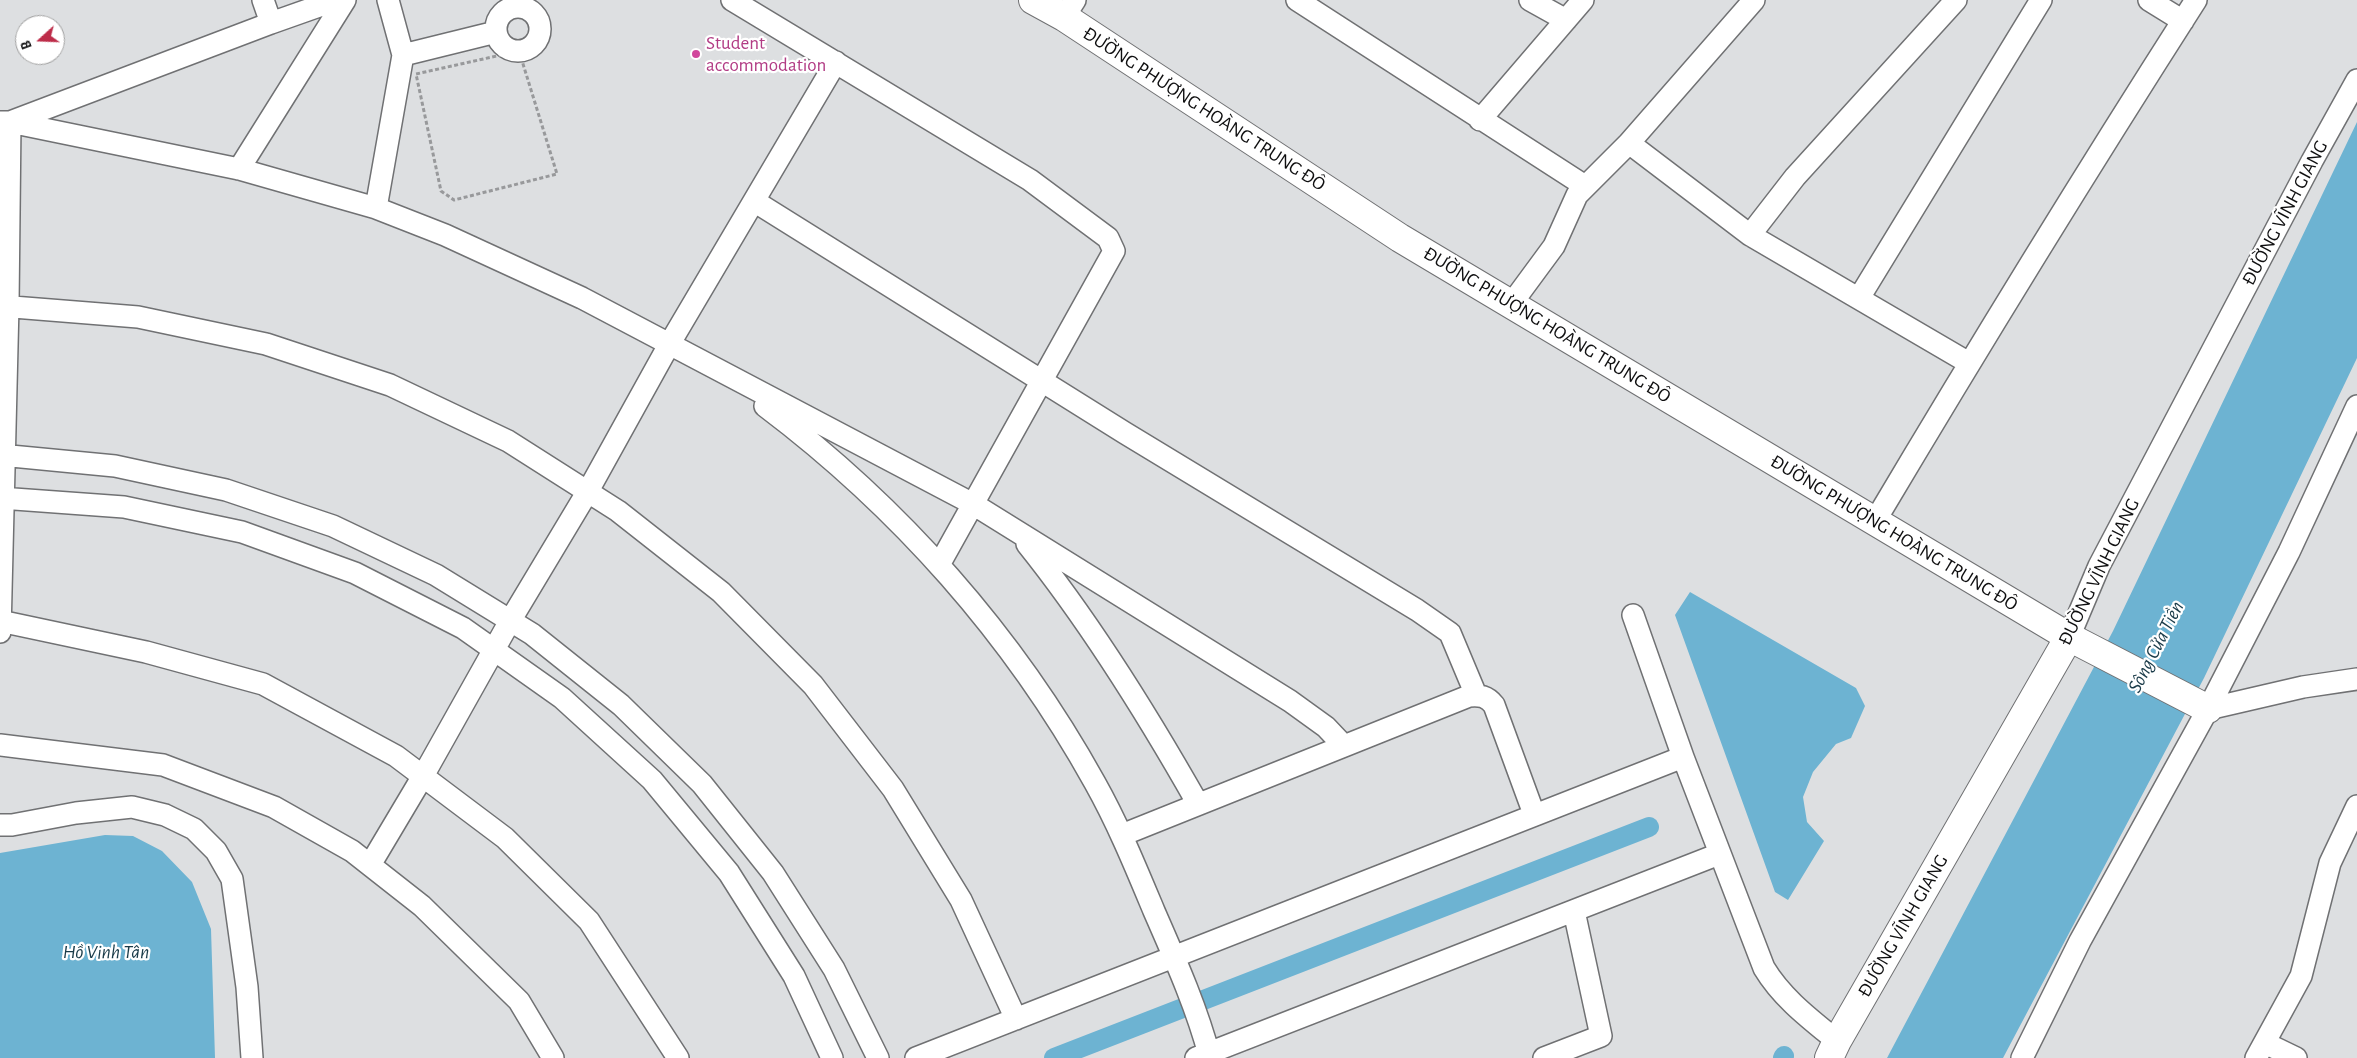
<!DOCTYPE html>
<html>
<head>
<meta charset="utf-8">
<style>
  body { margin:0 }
  #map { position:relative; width:2357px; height:1058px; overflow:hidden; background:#dddfe1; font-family:"Alegreya Sans",sans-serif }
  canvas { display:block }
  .north { position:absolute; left:15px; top:15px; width:50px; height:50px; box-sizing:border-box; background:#fff; border:1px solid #9f9f9f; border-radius:50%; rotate:250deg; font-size:14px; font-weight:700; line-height:20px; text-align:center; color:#0f0f10 }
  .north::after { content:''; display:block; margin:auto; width:18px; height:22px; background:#bd2c49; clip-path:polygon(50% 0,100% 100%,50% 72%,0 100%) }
</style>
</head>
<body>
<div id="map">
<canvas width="2357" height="1058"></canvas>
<div class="north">B</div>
</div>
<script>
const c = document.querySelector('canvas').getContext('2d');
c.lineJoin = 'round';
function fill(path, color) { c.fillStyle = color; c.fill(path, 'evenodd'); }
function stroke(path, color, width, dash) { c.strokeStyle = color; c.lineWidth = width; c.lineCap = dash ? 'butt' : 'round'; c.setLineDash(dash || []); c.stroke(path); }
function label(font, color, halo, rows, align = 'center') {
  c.font = font + ' "Alegreya Sans",sans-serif'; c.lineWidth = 4.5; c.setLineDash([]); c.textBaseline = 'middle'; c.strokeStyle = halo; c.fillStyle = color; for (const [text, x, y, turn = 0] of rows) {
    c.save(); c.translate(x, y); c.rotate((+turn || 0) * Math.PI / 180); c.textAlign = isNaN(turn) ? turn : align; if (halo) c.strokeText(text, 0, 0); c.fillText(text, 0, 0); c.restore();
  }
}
fill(new Path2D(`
  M2357 122V358L2204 678 2003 1058H1887L2113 631Z
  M1690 592 1856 688 1865 706 1851 738 1836 744 1813 772 1803 797 1807 822 1824 841 1788 900 1775 892 1675 615Z
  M105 835 133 836 162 851 192 882 211 929 215 1058H0V853Z`), '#6db3d2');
stroke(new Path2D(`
  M1054 1058 1649 827
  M1783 1058 1784 1056`), '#6db3d2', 20);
const street = new Path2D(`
  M263 0 271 23
  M732 0 1030 180 1108 238 1114 251 939 565
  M1297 0 1585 186
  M1530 0 1566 20
  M2149 0 2183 21
  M496 29a22 22 0 1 1 44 0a22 22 0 1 1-44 0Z
  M1064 17 1075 0
  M403 55 496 32
  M1480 120 1583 0
  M0 122H10L239 169 376 208 445 235 582 298 973 504 1290 701 1326 727 1344 746
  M10 122 271 23 336 0
  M1629 143 1750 235 1969 363
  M239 169 345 0
  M754 201 1125 433 1417 610 1450 633 1476 695
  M376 208 403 55 388 0
  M1750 235 1795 177 1956 0
  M1859 298 2041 0
  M1512 303 1554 246 1577 195 1629 143 1754 0
  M0 306 138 317 266 344 390 385 508 441 618 511 721 592 813 685 893 789 961 900 1016 1019
  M765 406C899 507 1013 635 1095 783 1118 824 1136 868 1154 911 1175 959 1197 1008 1210 1058
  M0 455 115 466 226 490 333 526 436 575 532 634 621 705 702 784 773 873 834 969 878 1058
  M0 498 124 507 242 532 355 573 463 628 562 698 652 780 729 873 794 976 832 1058
  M1875 521C1979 346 2086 172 2196 0
  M1027 544C1092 625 1147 714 1198 804
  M1633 615 1683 757
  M0 621 146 652 263 684 396 756 505 838 589 921 678 1058
  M0 632 8 305 10 122
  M2069 637 2099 566 2312 161 2357 80
  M2208 709 2303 687 2357 679
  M0 745 163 765 274 807 352 851 422 906 519 1001 553 1058
  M0 825H12L76 813 132 807 165 815 194 829 216 851 232 879 247 987 252 1058
  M1122 835 1469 696C1480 695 1487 696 1494 705L1534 814
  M370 865 423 776 510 621 588 491 670 343 836 62
  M2265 1043 2296 1058
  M916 1058 1683 757 1764 968C1782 998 1810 1019 1837 1041
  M1196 1058 1719 854
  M1544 1058 1601 1036 1574 911
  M2022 1058 2080 941 2208 709 2289 552 2357 406
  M2256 1058 2301 976 2330 863 2357 806`);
const secondary = new Path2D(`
  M1033 0 1064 17 1400 238 2069 637 2208 709
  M1829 1058 1837 1041 2069 637`);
stroke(street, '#707173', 24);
stroke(secondary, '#707173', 30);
stroke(new Path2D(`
  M519 51 557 174 454 200 441 191 416 74Z`), '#98999b', 3, [4, 2.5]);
stroke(street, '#fff', 21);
stroke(secondary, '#fff', 28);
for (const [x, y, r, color] of [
  [696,54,5,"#d1479c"]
]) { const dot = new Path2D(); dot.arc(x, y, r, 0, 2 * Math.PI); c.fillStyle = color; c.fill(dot); stroke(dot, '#fff', 2); }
label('19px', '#b23c85', '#fff', [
  ["Student",706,43],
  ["accommodation",706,65]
], 'left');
label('19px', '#0f0f10', '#fff', [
  ["ĐƯỜNG PHƯỢNG HOÀNG TRUNG ĐÔ",1204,109,33],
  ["ĐƯỜNG VĨNH GIANG",2285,213,-62],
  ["ĐƯỜNG PHƯỢNG HOÀNG TRUNG ĐÔ",1547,325,31],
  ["ĐƯỜNG PHƯỢNG HOÀNG TRUNG ĐÔ",1894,533,31],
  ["ĐƯỜNG VĨNH GIANG",2099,572,-64],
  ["ĐƯỜNG VĨNH GIANG",1903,926,-60]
]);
label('italic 20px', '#1a3b49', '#fff', [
  ["Sông Cửa Tiền",2156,647,-63],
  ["Hồ Vinh Tân",106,952]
]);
</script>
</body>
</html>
